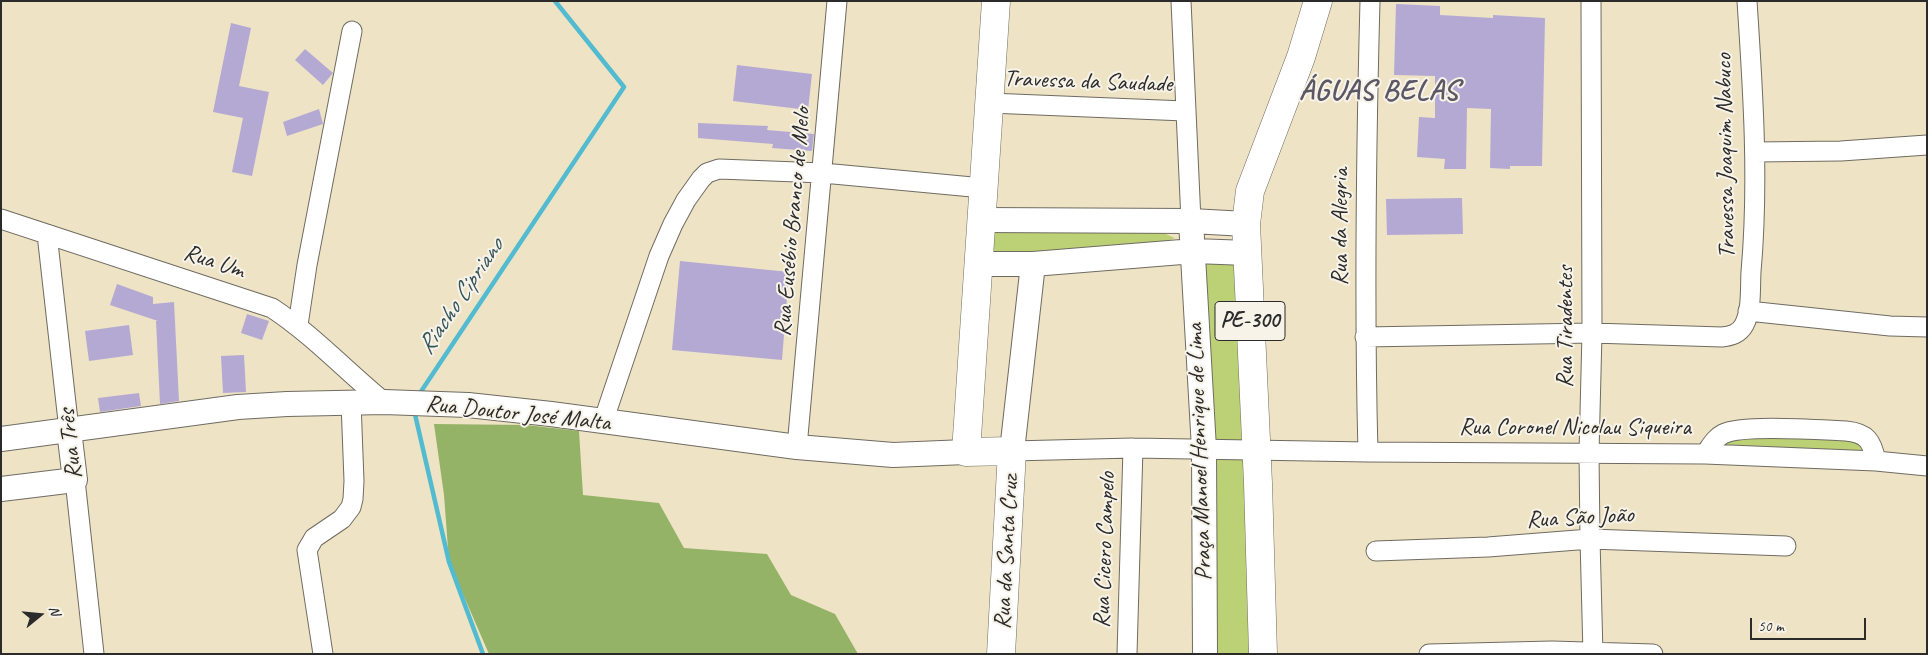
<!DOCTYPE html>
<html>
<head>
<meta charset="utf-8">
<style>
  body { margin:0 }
  #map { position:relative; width:1928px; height:655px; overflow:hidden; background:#efe3c6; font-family:Caveat,sans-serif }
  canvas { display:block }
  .frame { position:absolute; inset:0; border:2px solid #2b2b2b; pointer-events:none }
  .north { position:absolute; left:15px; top:590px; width:50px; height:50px; -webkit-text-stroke:4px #f7f3e8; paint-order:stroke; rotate:73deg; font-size:14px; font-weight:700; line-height:20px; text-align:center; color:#2b2b2b }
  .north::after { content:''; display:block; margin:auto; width:18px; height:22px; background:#2b2b2b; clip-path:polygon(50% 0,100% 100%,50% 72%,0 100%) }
  .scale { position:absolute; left:1750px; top:618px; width:116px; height:22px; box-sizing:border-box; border:2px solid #2b2b2b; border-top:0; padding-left:6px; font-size:15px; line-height:18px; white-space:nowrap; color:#2b2b2b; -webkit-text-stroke:4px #f7f3e8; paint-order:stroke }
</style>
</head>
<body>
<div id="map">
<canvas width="1928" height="655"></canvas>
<div class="frame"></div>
<div class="north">N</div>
<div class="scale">50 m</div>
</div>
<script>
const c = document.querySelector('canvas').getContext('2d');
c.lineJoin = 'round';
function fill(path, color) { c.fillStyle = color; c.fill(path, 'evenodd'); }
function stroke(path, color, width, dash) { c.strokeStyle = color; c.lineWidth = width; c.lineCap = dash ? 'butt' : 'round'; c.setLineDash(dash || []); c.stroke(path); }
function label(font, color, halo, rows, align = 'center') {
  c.font = font + ' Caveat,sans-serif'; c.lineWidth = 4; c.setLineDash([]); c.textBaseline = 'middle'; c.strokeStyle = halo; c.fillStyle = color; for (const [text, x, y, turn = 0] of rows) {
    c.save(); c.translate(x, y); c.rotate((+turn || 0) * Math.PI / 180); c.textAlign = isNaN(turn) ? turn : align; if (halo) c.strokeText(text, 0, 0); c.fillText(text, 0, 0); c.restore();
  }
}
fill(new Path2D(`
  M988 225H1144L1175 238 1143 251 985 260Z
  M1197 255 1243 256 1254 449 1207 445Z
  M1862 433 1872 457 1713 449 1728 436Z
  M1209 453 1252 454 1259 654H1210Z`), '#bcd175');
fill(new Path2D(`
  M434 424 526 425 579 431 583 495 659 503 684 548 767 554 791 595 835 614 858 654H489L449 562 444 495Z`), '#95b366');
stroke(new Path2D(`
  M418 396 624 87 555 1
  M414 410 449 562 483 654`), '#52bbcf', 4.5);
fill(new Path2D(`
  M1396 4 1440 6V15L1493 18V15L1545 18 1542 166H1510V169L1490 168 1491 109 1467 108 1466 169H1444L1445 159 1417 157 1419 117 1435 118V76L1394 75Z
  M231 23 251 28 239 86 269 92 252 176 232 172 243 118 213 112Z
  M305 49 333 73 323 85 295 60Z
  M737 65 812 74 808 110 733 101Z
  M319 109 323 124 287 136 283 122Z
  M698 123 768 126 767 130 814 134 812 151 772 148 773 144 698 138Z
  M1462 198 1463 234 1387 235 1386 199Z
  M680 261 789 272 782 360 672 350Z
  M117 284 153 297V304L174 302 179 401 160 404 156 321H158L110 305Z
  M247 314 269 321 262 340 241 333Z
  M129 325 133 355 89 361 85 331Z
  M244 355 246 392 223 393 221 356Z
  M139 393 141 406 100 412 98 398Z`), '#b4a9d2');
const minor = new Path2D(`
  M1181 1 1191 221
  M1591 1 1592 333 1589 453 1590 539 1593 654
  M989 103 1185 111
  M1755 152 1841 151 1927 145
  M1 219 272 308C313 335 346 371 384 402
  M47 234 69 430
  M1748 311 1890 326 1927 327
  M298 325 307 265 352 31
  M1365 337 1592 333 1722 337C1731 336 1739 334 1744 325 1752 310 1750 289 1751 272 1759 182 1753 91 1747 1
  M603 422 659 256 673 224 686 200 701 179 707 173 719 169 823 173 983 188
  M797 447 837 1
  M1012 451 1133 448 1368 452 1705 454 1876 461 1927 466
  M1368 452C1364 302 1366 152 1370 1
  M1705 454C1711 446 1715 438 1723 434 1742 424 1821 430 1846 431 1867 433 1872 441 1876 461
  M75 480 94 654
  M1376 551 1488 547 1590 539 1786 546
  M323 654 307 550 314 538 342 519 351 507 353 499 354 481 351 402
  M1127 654 1133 448
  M1429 654 1552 651 1653 654`);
const tertiary = new Path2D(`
  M981 220 1191 221 1246 224
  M1191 221 1204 449 1205 654
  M980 264H1033L1194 251 1248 253
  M1 439 238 407 287 404 384 402 468 405 551 414 797 447 893 455 966 452
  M1012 451 1033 264
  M1 489 75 480 69 430`);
const primary = new Path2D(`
  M996 1 966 452 1012 451 1001 654
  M1263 654 1258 483 1246 224 1250 191 1301 57 1318 1`);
stroke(minor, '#706b61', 21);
stroke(tertiary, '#706b61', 26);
stroke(primary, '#706b61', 29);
stroke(minor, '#fff', 19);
stroke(tertiary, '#fff', 24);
stroke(primary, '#fff', 28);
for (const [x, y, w] of [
  [1250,321,70]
]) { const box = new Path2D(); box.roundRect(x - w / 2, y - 19.5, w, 39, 4); c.fillStyle = '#f7f3e8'; c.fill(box); stroke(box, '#2b2b2b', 1); }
label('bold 22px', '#2b2b2b', null, [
  ["PE-300",1250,321]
]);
label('24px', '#2b2b2b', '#f7f3e8', [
  ["Travessa da Saudade",1088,82,2],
  ["Travessa Joaquim Nabuco",1726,156,-91],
  ["Rua Eusébio Branco de Melo",793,222,-85],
  ["Rua da Alegria",1341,227,-90],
  ["Rua Um",214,262,18],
  ["Rua Tiradentes",1566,327,-90],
  ["Rua Doutor José Malta",518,414,6],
  ["Rua Coronel Nicolau Siqueira",1575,428],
  ["Rua Três",71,444,-96],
  ["Praça Manoel Henrique de Lima",1200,452,-92],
  ["Rua São João",1580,518,-3],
  ["Rua Cicero Campelo",1105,550,-88],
  ["Rua da Santa Cruz",1007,552,-87]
]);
label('italic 25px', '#37565c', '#f7f3e8', [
  ["Riacho Cipriano",461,297,-56]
]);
c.letterSpacing = '1px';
label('bold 29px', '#5b5765', '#f7f3e8', [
  ["ÁGUAS BELAS",1379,91]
]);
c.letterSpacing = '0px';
</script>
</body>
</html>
